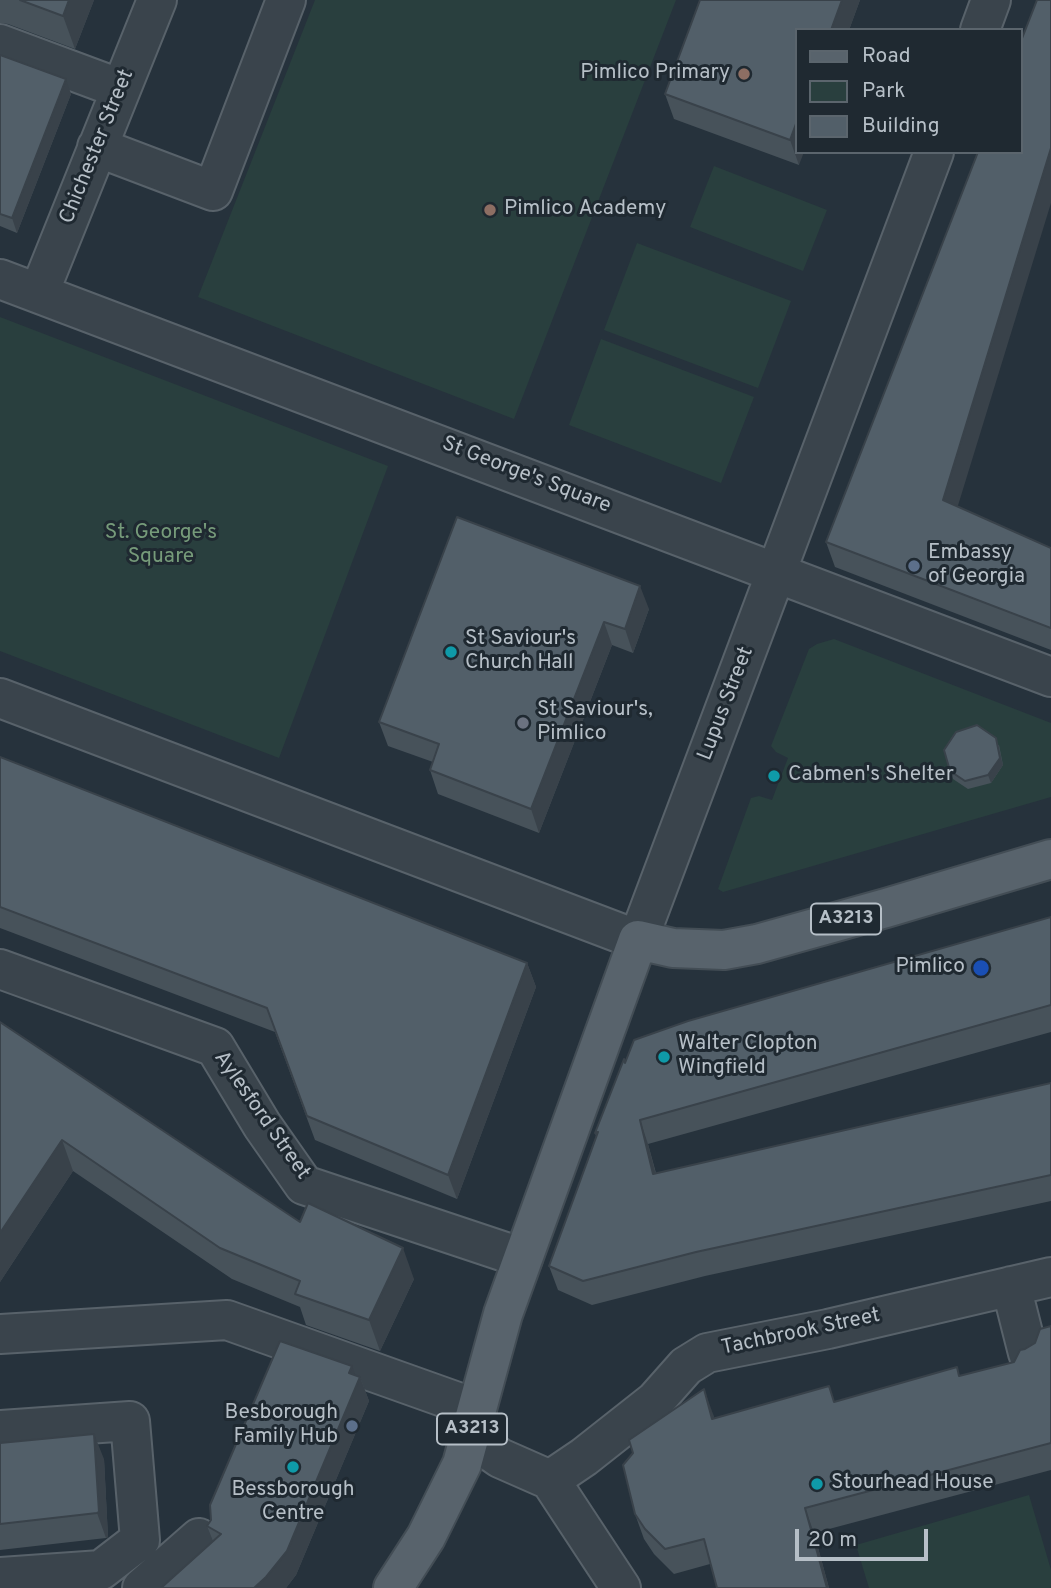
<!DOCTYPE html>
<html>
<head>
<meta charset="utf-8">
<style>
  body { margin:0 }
  #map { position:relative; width:1051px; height:1588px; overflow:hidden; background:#26323c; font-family:Overpass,sans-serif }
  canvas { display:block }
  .legend { position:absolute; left:795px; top:28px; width:228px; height:126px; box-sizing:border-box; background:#1f2931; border:2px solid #5b656d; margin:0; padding:9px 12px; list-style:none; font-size:21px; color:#b6bfc7 }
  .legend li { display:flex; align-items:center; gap:14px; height:35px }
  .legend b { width:35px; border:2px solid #5b656d }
  .scale { position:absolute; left:795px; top:1529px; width:133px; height:32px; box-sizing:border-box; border:4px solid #b6bfc7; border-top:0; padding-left:9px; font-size:21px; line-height:24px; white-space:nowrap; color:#b6bfc7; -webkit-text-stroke:5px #1f2931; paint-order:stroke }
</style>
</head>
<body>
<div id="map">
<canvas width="1051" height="1588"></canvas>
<ul class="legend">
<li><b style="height:9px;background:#58636c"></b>Road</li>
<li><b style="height:19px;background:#293f3e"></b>Park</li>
<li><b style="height:19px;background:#525f69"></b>Building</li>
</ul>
<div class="scale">20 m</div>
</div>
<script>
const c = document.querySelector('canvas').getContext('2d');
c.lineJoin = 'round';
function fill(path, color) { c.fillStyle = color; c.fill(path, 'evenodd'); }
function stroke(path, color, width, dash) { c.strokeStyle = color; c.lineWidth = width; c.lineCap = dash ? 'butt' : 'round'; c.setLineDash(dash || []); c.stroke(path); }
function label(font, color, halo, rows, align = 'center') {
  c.font = font + ' Overpass,sans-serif'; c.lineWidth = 6; c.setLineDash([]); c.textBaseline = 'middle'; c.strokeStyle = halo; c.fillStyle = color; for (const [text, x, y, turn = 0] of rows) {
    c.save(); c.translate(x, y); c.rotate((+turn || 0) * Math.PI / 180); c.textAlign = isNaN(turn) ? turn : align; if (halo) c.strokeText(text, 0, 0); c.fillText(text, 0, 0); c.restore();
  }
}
fill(new Path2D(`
  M315 0H676L514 419 198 297Z
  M714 166 827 210 803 271 690 227Z
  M637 243 791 301 758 388 604 330Z
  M0 317 388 466 279 758 0 651Z
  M601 339 754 397 721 483 569 425Z
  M834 639 1051 723V797L723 892 718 889 751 798 759 796 772 800 788 758 776 752 771 746 809 649 817 644Z
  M1029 1495 1051 1570V1588H869L856 1545Z`), '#293f3e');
const minor = new Path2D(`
  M980 30 991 0
  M0 44 121 89
  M97 147 213 191 286 0
  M0 279 1051 677
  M39 293 157 0
  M0 698 638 940 934 152
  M0 969 215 1047 262 1125 304 1185 523 1258
  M1011 1286 1028 1353
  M0 1334 227 1320 477 1409
  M0 1430 130 1421 140 1540 101 1570 0 1577
  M470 1437 500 1458 550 1480 621 1588
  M550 1480 584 1457 655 1401 686 1366 707 1353 828 1329 1051 1277
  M142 1588 199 1538`);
const major = new Path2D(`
  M393 1588 426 1537 462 1464 503 1314 638 940 673 948 724 950 757 944 886 908 1051 859`);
stroke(minor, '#58626a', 42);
stroke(major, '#434d55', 42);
stroke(minor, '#3a444c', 38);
stroke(major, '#58636c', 38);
fill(new Path2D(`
  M0 0H94L75 49 8 24 0 23Z
  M700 0H860L849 30H797L799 165 674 119 665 94Z
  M0 55 71 94 17 233 0 226Z
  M957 506 1051 548V650L835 567 826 542Z
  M457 517 649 609 633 653 612 645 539 833 438 794 430 770 433 762 388 746 379 722Z
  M999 745 1003 765 991 783 968 789 953 779 950 771Z
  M0 757 527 963 536 987 457 1199 315 1140 275 1032 0 928Z
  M1051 917V1032L648 1144 656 1173 1051 1083V1201L705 1276 592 1305 558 1290 549 1266 596 1136 595 1133 625 1062Z
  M0 1022 300 1222 414 1279 380 1351 306 1325 300 1307 232 1279 73 1171 0 1282Z
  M1051 1326V1470L814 1533 829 1588H717L710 1564 674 1574 654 1554 644 1539 635 1514 713 1414 714 1419 835 1401 960 1376 1014 1362 1025 1349 1035 1343Z
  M355 1375 360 1377 369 1401 296 1575 286 1588H161L213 1541 207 1526Z
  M0 1443 104 1459 108 1537 106 1538 0 1550Z`), '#47525a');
fill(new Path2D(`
  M69 0H94L75 49 63 16Z
  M842 0H860L849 30H831Z
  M66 79 71 94 17 233 12 218Z
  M797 121V152H804L799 165 790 140Z
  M1051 148V203L952 525 943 500Z
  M640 586 649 609 633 653 625 629Z
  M604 622 612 645 539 833 531 809Z
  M996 738 1003 765 991 783 988 775Z
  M527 963 536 987 457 1199 448 1175Z
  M640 1120 648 1144 662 1198 653 1174Z
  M62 1140 73 1171 0 1282V1233Z
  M403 1248 414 1279 380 1351 369 1320Z
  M352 1366 358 1382 360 1377 369 1401 296 1575 286 1588H254Z
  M704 1389 713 1414 721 1444 712 1419Z
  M94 1434 104 1459 108 1537 106 1538 97 1513Z
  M805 1508 814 1533 829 1588H827Z`), '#39424a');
const building = new Path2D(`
  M20 0H69L63 16Z
  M700 0H842L831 30H797V121L790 140 665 94Z
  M1037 0H1051V148L943 500 1051 548V628L826 542 978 152H1021V41Z
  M0 55 66 79 12 218 0 214Z
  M457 517 640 586 625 629 604 622 531 809 430 770 439 744 379 722Z
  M977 725 996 738 1000 758 988 775 965 781 950 771 944 750 956 732Z
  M0 757 527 963 448 1175 307 1116 267 1008 0 907Z
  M1051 917V1005L640 1120 653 1174 1051 1083V1175L696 1252 583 1281 549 1266 598 1132 595 1133 624 1059 625 1063 634 1040 688 1021Z
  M0 1022 300 1222 308 1203 403 1248 369 1320 295 1294 300 1281 220 1248 62 1140 0 1233Z
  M1051 1326V1443L805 1508 827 1588H717L704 1539 665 1549 645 1529 635 1514 623 1465 633 1453 629 1440 704 1389 712 1419 829 1386 834 1402 957 1367 959 1376 1014 1362 1020 1350 1025 1349 1035 1343 1040 1329Z
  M280 1341 352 1366 349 1373 360 1377 287 1551 266 1577 254 1588H161L221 1534 207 1526 211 1520 210 1505Z
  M94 1434 99 1512 97 1513 0 1524V1443Z`);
fill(building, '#525f69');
stroke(building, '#39424a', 2);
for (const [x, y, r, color] of [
  [744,74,7,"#8d6e63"],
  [490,210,7,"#8d6e63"],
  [914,566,7,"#5c6f8a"],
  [451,652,7,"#0f9aa8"],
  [523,723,7,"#6b7280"],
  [774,776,7,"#0f9aa8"],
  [981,968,9,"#1a4fb4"],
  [664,1057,7,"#0f9aa8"],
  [352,1426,7,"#5c6f8a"],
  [293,1467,7,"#0f9aa8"],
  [817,1484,7,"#0f9aa8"]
]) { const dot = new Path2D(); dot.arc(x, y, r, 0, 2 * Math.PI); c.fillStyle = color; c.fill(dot); stroke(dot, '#1f2931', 2.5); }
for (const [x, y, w] of [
  [846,919,70],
  [472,1429,70]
]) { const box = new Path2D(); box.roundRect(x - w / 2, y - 15.5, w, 31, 5); c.fillStyle = '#1f2931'; c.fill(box); stroke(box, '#b6bfc7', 2); }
label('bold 19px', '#b6bfc7', null, [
  ["A3213",846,919],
  ["A3213",472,1429]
]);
label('21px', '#b6bfc7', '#1f2931', [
  ["Pimlico Primary",730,74,"right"],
  ["Pimlico Academy",504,210],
  ["Embassy",928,554],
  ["of Georgia",928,578],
  ["St Saviour's",465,640],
  ["Church Hall",465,664],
  ["St Saviour's,",537,711],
  ["Pimlico",537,735],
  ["Cabmen's Shelter",788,776],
  ["Pimlico",965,968,"right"],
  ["Walter Clopton",678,1045],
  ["Wingfield",678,1069],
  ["Besborough",338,1414,"right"],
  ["Family Hub",338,1438,"right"],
  ["Stourhead House",831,1484],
  ["Bessborough",293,1491,"center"],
  ["Centre",293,1515,"center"]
], 'left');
label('21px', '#b6bfc7', '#1f2931', [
  ["Chichester Street",98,147,-68],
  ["St George's Square",526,476,21],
  ["Lupus Street",727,704,-69],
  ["Aylesford Street",261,1116,55],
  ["Tachbrook Street",801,1333,-12]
]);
label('21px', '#769b7a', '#1f2931', [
  ["St. George's",161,534],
  ["Square",161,558]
]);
</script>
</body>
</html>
